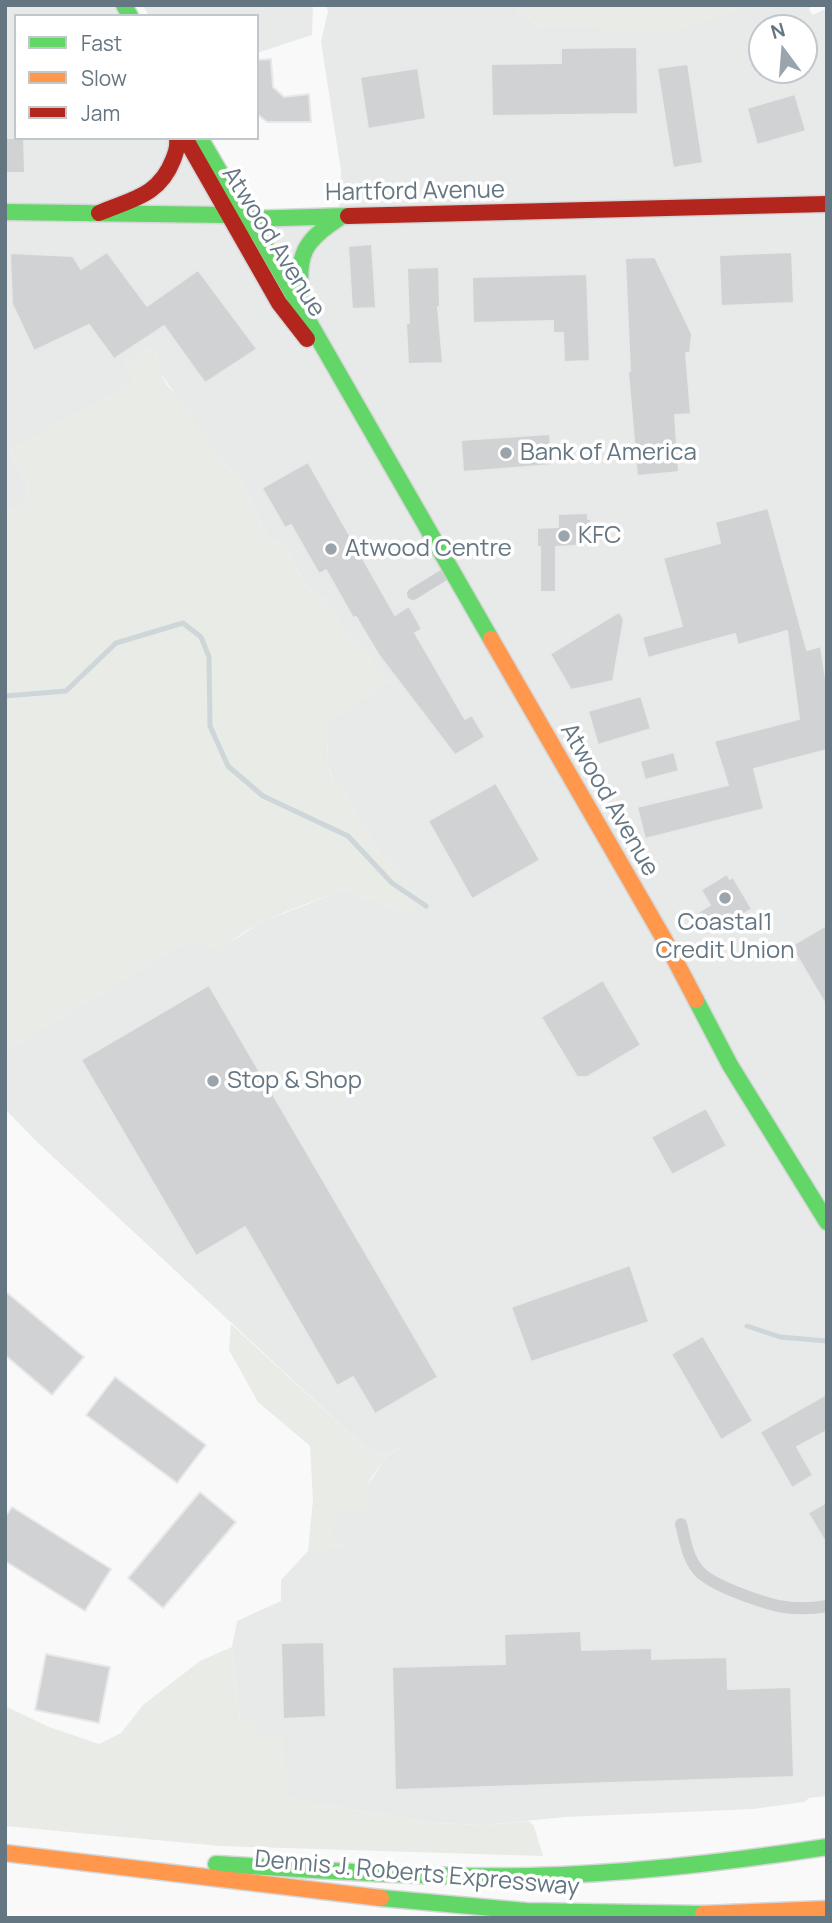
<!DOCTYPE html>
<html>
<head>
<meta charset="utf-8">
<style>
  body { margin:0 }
  #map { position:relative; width:832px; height:1923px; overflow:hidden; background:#f9f9f9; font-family:Manrope,sans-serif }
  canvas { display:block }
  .frame { position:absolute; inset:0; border:7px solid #657683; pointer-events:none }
  .legend { position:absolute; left:14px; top:14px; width:245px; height:126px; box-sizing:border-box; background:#fff; border:2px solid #c1c8cd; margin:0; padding:9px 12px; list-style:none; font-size:21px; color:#657683 }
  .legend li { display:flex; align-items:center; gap:14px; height:35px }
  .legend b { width:35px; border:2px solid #c1c8cd }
  .north { position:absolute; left:748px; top:14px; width:70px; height:70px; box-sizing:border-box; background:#fff; border:2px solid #c1c8cd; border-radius:50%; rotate:344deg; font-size:19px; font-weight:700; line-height:28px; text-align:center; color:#657683 }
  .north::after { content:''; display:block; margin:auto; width:24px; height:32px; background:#99a4ac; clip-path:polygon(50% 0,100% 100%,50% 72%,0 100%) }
</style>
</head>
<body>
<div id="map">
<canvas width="832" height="1923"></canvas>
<div class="frame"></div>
<ul class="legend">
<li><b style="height:9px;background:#63d668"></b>Fast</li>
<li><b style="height:9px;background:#ff974d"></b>Slow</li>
<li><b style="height:9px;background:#b3261e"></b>Jam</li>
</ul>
<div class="north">N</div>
</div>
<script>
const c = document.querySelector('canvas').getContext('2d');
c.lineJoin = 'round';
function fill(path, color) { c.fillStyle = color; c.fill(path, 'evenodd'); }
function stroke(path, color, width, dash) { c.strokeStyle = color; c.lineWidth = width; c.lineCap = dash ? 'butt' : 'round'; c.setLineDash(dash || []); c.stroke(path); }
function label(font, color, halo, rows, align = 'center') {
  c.font = font + ' Manrope,sans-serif'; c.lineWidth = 7; c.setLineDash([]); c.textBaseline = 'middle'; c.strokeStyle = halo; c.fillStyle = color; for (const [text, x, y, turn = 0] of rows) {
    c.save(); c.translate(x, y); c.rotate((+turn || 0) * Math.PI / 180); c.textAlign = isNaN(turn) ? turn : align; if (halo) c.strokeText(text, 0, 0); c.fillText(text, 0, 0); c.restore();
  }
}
fill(new Path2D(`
  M5 5H119L124 16H16V138H192L239 214 339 211 341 171 321 42 328 11 326 5H515L519 12 540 27H597L748 8 750 5H811L809 10 813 15 827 8V1796L809 1798 804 1802 753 1809 566 1817 484 1825 431 1823 289 1799 286 1779 261 1739 240 1720 232 1647 237 1621 281 1601V1580L308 1551 346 1547 336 1541 332 1530 334 1517 372 1479 386 1457 401 1448 376 1455 370 1452 35 1140 5 1109V1051L180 945 192 940 226 945 262 922 343 890 403 911 425 899 378 851 341 788 335 783 327 764 329 723 388 681 371 662 367 652 344 630 325 600 308 589 283 543 272 541 267 536 237 474 226 466 158 370 157 351 125 362 133 382 9 451 27 482 28 496 5 513ZM762 28H804V70H762Z
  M143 5H313L312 35 257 53V16H149Z`), '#e8e9e9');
fill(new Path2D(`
  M515 5H750L748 8 678 31 609 34 597 27H540L519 12Z
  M149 345 157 351C158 372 163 384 180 398L226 466 237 474 267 536 272 541 283 543 308 589 325 600 344 630 367 652 371 662 388 681 330 723C328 745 322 772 341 788L378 851 426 899 418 910 403 911 343 890C310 903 242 924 221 952L192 940 180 945 5 1051V513L28 495 27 482 9 451 132 382 125 362Z
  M231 1324 370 1452 377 1455 404 1446 386 1457 367 1484 373 1510 341 1512 334 1517C331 1533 334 1539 347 1548L308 1551 313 1500 310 1446 258 1402 229 1350Z
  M232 1647 240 1720 253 1721 261 1739 283 1736 289 1799 431 1823 484 1825 529 1821 534 1826 543 1856 220 1846 5 1826V1706L49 1727 99 1744 121 1733 143 1705 200 1661Z`), '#e8ebe6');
stroke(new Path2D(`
  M5 696 66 691 116 643 183 623 201 637 209 657 210 726 228 766 263 796 348 836 392 883 426 906
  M747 1326 780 1337 827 1341`), '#ced6d9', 5);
const building = new Path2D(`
  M637 47 638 114 492 116 491 64 561 63V48Z
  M271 59 273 87 284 97 309 94 311 122H267L257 114V60Z
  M688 64 703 163 673 168 657 68Z
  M418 68 426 119 368 129 360 77Z
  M795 94 806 131 757 145 747 108Z
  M5 138H24L25 173H5Z
  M372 244 376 308 352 309 348 246Z
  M107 252 147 306 198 270 257 349 205 383 164 326 114 359 89 325 34 351 12 304 10 253 73 256 81 269Z
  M792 252 794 303 721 306 719 255Z
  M655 257 692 334 690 353H686L691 414 675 415 679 472 637 476 628 371H630L625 258Z
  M439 267 440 307H438L443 363 408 364 406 323H409L407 268Z
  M587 274 590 361 564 362 563 333H553V321L473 323 472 277Z
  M550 434 552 465 463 472 461 440Z
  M308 462 395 615 409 606 422 629 415 633 465 719 472 715 485 737 455 755 378 654 356 617 353 618 326 570 319 574 291 525 285 528 262 488Z
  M768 508 807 650 821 646 827 686V750L754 769 764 809 645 839 637 807 728 785 714 741 799 719 787 631 738 645 735 634 648 658 642 637 682 626 663 558 720 543 715 522Z
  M588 513V519H591L592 545 556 547V592H540V547H537V528L558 527V514Z
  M619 612 624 619 613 681 571 690 550 654Z
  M641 696 651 729 598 745 588 711Z
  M674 752 679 771 645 780 640 761Z
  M496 783 540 860 472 899 428 821Z
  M727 874 730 879 733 877 752 909 722 927 718 920 705 927 697 913 710 905 701 890Z
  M827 925V1007L791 946Z
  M603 980 641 1045 587 1077H577L541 1017Z
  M209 985 438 1377 375 1414 353 1377 337 1386 245 1227 196 1256 81 1060Z
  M706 1108 727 1146 672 1175 651 1137Z
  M630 1265 649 1322 531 1362 511 1307Z
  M5 1291 84 1357 52 1395 5 1355Z
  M703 1336 753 1421 721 1440 671 1354Z
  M115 1377 206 1445 177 1483 86 1415Z
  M827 1394V1431L797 1447 813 1475 792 1488 760 1432Z
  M200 1492 236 1522 163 1608 128 1578Z
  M827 1502V1545L808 1513Z
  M12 1507 111 1569 85 1611 5 1561V1517Z
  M581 1631 582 1650 652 1648V1659L727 1657 728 1689 791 1687 794 1777 395 1790 392 1667 505 1664 504 1634Z
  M324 1642 326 1717 283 1719 281 1643Z
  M46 1654 110 1667 99 1723 35 1710Z`);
fill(building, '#d0d2d3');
stroke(building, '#e8e8e8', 2);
const fast = new Path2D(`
  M124 5 130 16
  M200 138 247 219 259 235 491 639
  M5 212 227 215 247 219 348 216
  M301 299C297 254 303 241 341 217
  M696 1000 730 1065 827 1222
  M216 1864C321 1870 425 1878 530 1876 630 1874 729 1862 827 1847
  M381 1898 526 1911 703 1914`);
const slow = new Path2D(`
  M491 639 664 939 696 1000
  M5 1853 381 1898
  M703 1914 827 1909`);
const jam = new Path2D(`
  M185 138 279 303 307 339
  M99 213C132 199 159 196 173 160 176 152 178 147 177 138
  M348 216 827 204`);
stroke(fast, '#d5d6d7', 19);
stroke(slow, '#d5d6d7', 19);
stroke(jam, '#d5d6d7', 19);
stroke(new Path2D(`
  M413 594 452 570
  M681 1524C685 1539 687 1557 698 1570 710 1585 758 1601 778 1606 793 1609 811 1609 827 1606`), '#cecfd0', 12);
stroke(fast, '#63d668', 16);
stroke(slow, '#ff974d', 16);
stroke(jam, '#b3261e', 16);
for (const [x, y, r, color] of [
  [506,453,7,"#99a4ac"],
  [564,536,7,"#99a4ac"],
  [331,549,7,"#99a4ac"],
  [725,898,7,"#99a4ac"],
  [213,1081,7,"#99a4ac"]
]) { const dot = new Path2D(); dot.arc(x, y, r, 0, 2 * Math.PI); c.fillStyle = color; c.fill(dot); stroke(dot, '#fff', 2.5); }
label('24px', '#657683', '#fff', [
  ["Hartford Avenue",415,192,-1],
  ["Atwood Avenue",273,242,58],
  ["Atwood Avenue",609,800,60],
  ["Dennis J. Roberts Expressway",417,1874,5]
]);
label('24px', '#657683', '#fff', [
  ["Bank of America",520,453],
  ["KFC",578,536],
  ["Atwood Centre",345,549],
  ["Coastal1",725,923,"center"],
  ["Credit Union",725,951,"center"],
  ["Stop & Shop",227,1081]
], 'left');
</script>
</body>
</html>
